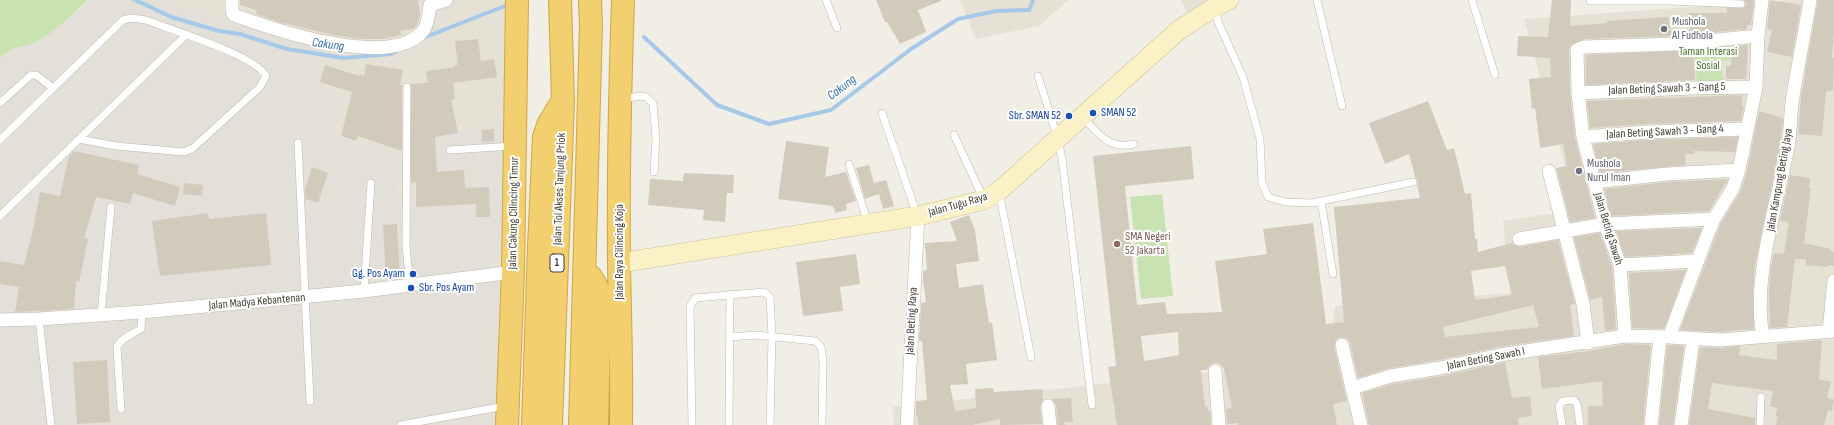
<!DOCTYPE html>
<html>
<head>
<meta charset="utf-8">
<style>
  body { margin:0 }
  canvas { display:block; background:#f1eee5 }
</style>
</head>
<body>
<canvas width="1834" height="425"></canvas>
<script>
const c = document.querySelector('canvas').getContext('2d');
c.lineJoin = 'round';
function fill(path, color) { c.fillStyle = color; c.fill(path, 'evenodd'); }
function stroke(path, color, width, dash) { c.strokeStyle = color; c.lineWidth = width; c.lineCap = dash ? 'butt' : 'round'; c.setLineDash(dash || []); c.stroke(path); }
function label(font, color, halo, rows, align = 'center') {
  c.font = font + ' "Sofia Sans Condensed",sans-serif'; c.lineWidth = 4; c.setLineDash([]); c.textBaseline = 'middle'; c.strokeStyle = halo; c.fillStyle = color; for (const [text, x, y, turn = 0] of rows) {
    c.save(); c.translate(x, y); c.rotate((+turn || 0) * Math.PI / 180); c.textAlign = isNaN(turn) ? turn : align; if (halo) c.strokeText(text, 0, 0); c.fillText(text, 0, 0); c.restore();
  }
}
fill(new Path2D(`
  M163 0H420L424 25 466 0H517L516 120 438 207 400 205 398 153 335 135 343 98 320 90 293 39 179 8Z
  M960 0H1068L1039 26 976 39Z
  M1181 0H1227L1190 20Z
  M1787 0H1834V425H894L893 407 1328 359 1335 306 1510 293 1503 221 1577 210 1524 19Z`), '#e5e1d4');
fill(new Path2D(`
  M87 0H163L179 8 293 39 326 43 320 90 343 98 335 135 398 153 400 205 438 206 433 137 516 120 517 425H0V58L8 51 37 42 80 9Z
  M420 0H466L424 25Z`), '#e3e0da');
fill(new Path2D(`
  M0 0H87C78 11 49 36 36 42 22 48 12 46 0 58Z
  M1729 44 1731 61H1721L1723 80 1697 82 1694 47Z
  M1162 194 1173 296 1141 299 1130 197Z`), '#c8e2b1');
stroke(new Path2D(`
  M134 0 142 3 171 17 219 31 240 34 287 49 344 58 391 54 399 50
  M644 37 717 105 769 124 831 110 911 49 958 19 996 11 1029 10 1033 0
  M423 38 510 4`), '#a6c9ea', 4);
fill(new Path2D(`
  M240 0H418L420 16 417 25 413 29 400 31 401 35 384 39H360L333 35 279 22 256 14 257 10 240 5Z
  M876 0H941V1L918 10 926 32 900 44 887 22H885Z
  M1552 0H1571L1570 26 1607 23V21L1668 17 1670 31 1690 30 1689 13H1727V8H1744L1746 4 1744 0H1754L1751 25H1747V29L1675 36 1584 39 1571 45 1569 50 1570 93 1575 138 1595 218 1570 222 1556 168 1567 166 1563 144 1540 148 1535 108 1532 109 1529 79 1551 77 1550 58 1517 56 1518 36 1548 37Z
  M1770 0 1801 5 1792 57 1767 52 1772 30 1767 29Z
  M1818 0H1834V34L1832 58H1834L1833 91 1826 92 1822 136 1798 134 1801 97Z
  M478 39 481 61 494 59 497 77 453 83 455 99 451 100 458 133 435 137 437 172 464 170 465 188 489 187 490 217H476V204L416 207V182L411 183V84L428 83 426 71 455 67V65H458L455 41Z
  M1748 45 1746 79H1726V66H1731L1732 47Z
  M1693 50 1695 80 1586 85V55Z
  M366 64 403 70 400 85H402V151L358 136 356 141 341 136 352 92 320 82 325 65 359 76 360 74 364 76Z
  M1742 95V106H1744L1741 121 1648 124 1590 128 1587 101Z
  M1428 101 1447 150 1454 148 1465 194 1471 193 1475 239H1477L1478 252 1512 243 1513 245 1520 247 1558 240 1575 304 1570 305 1574 336 1499 347 1439 360 1390 368 1358 378 1350 343 1348 339 1341 337 1336 339 1334 346 1347 401 1333 404 1337 425H1238V423L1227 424 1226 409 1232 408 1224 369 1219 364 1215 363 1210 365 1207 370H1201L1205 407H1207L1208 411H1210L1211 425H1117L1108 367 1116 366 1093 156 1191 146 1194 179 1125 186 1137 305 1165 302 1167 314 1222 312 1215 261 1267 254 1263 229 1313 223 1326 324 1344 322 1334 207 1420 198 1417 185 1418 181 1415 177 1409 154 1385 164 1369 123ZM1505 266 1512 295 1475 300 1471 271ZM1533 305 1539 327 1445 337 1443 327ZM1178 332 1179 355 1144 361 1141 336Z
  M1759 111 1783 118 1780 146 1755 265 1753 290 1754 329 1720 332 1680 330 1721 223 1741 191 1747 172Z
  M494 129V141L482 142V130Z
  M1738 137 1735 152 1694 151V154H1685L1686 165 1600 173 1593 144 1648 140Z
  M786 141 829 147 825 177 846 172 856 201 846 204 847 210 835 213 833 206 778 199Z
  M74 151 139 165 137 174 180 187 175 206 133 193 130 204 96 197 84 238 88 239 79 282 76 281 74 309 15 312 19 287 0 284V261L24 265 34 225 40 192 60 196 69 156Z
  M869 165 874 183 886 180 894 206 883 209 879 194 865 199 856 168Z
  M312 167 328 173 318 203 306 199 305 189Z
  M684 173 734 175 733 193H727L725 222 703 220 704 210 648 205 650 179 683 181Z
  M1790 175 1810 178 1809 188H1811L1804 243 1831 249 1830 251 1834 252V266L1828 265 1827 267 1806 265V259H1795L1787 327 1770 328 1769 291 1771 267 1774 253 1784 254 1789 222 1780 221Z
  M1728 179 1709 211 1611 216 1604 189 1668 182Z
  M184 183 203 185 202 196 183 194Z
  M208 213 209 219 266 213 271 265 160 276 152 221Z
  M969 215 975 230 979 261 956 264 959 288 983 284 989 323 992 322 997 360 966 364 968 384 950 385 955 411 976 408 975 389 993 388 994 392 1042 389 1043 400 1040 407 1042 424 1000 425V419L972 425H919L917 414 916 415V401L927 400 922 341H919L921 303 926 302 923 280V271L927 270 925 243 957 241 950 222Z
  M397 224 400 278 386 280 383 225Z
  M1702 228 1692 253 1625 257 1616 231Z
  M1600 233 1612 267 1616 329 1605 331 1602 297 1590 300 1574 237Z
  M856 254 860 284 840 287 843 311 803 316 796 262Z
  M1686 270 1664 329 1632 328 1629 273Z
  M1822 340 1819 379 1831 382 1827 397 1834 400 1832 411 1828 410 1824 425H1776L1778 417 1775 416 1778 408 1770 406 1773 391 1712 383 1708 409 1755 418V425H1689L1700 347 1720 348 1740 346 1739 355 1775 360 1777 359V344Z
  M1626 344 1651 345 1643 425H1588V406H1603L1602 381 1542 389 1538 357 1589 351Z
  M1667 345 1684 346 1673 425H1659Z
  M107 360 110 422 77 424 73 362Z
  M1505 362 1512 398 1530 396 1532 416 1518 418 1519 425H1369L1362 393 1393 384 1442 376Z
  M1071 398 1073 422H1064L1065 425H1058L1056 405 1052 399Z`), '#d2cbbc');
const lane = new Path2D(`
  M826 0 837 28
  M1317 0 1342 106
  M1472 0 1495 75
  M1590 1H1670L1741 4
  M1215 8 1218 22 1243 77 1260 139 1262 183 1268 197 1285 202 1312 203 1413 182
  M1038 76 1058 139 1062 159 1092 405
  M407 87 406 246 410 286
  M623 99 639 96 647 97 653 104 656 138 654 172
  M0 103 31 75H36L53 88
  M882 113 917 215
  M1083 118C1100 134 1108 150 1134 144
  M954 135 984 200
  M0 140 123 20 132 18 146 20C171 30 255 55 266 76L260 87 193 148 184 152 116 146 79 139
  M298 143 310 401
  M450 150 513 146
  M849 164 868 223
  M999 191 1031 357
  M1321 201 1333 274
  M0 216 186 35
  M364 291 371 183
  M101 315 111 207
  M39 319 51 425
  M730 337 756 335 815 341 821 347 823 362 822 425
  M121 409 117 347C121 338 133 334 141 329L142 312
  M401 425 505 406
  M692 425 690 307 695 298 764 292 770 297 772 336 770 425
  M729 425 730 294
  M1562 425 1559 406 1563 401 1574 400 1577 404 1580 425
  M1760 425 1761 397`);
const street = new Path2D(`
  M232 0V11L234 15C275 30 390 70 423 31 428 25 429 13 430 5L446 0
  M1578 93 1692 88 1756 87
  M1583 137 1648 132 1747 129
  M1549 171 1583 304 1588 343
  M1594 182 1667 174 1739 170
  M1519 239 1605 224 1714 219
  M1620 265 1698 261
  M0 320 39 319 142 312 364 291 513 272
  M1829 331 1834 281
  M1625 336 1620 265 1605 224 1583 137 1578 93 1577 50 1584 47 1676 44 1758 36
  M1763 336C1752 279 1777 204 1788 147 1791 130 1790 113 1793 96 1798 64 1805 32 1810 0
  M1669 337 1707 236 1714 219 1733 188 1739 170 1756 87 1758 36 1762 0
  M1342 345 1352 388
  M1215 371 1219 425
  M1048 406 1050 425
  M907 425 918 216
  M1361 425 1352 388 1391 376 1440 368 1500 355 1625 336 1669 337 1720 340 1834 331
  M1651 425 1660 337
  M1681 425 1693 340`);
const secondary = new Path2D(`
  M619 263 918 216 984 200 999 191 1179 30 1215 7 1229 0`);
const highway = new Path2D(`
  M591 277 597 287 600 296 597 425
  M507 425 513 272 517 0
  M533 425 539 247 544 137 548 125 560 105
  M551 425 563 101 560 0
  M580 425 591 25 590 0
  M621 425C622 371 620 318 619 264 618 176 620 88 623 0`);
stroke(lane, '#bfb9ac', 8);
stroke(street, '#bfb9ac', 14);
stroke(secondary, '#cdc398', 20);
stroke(highway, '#d0a641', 24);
stroke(lane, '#fff', 7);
stroke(street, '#fff', 13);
stroke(secondary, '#faf1c7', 19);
stroke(highway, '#f2d070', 22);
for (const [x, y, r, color] of [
  [1664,29,4,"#6b7280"],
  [1093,113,4,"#1a4fb4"],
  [1069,116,4,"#1a4fb4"],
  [1579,171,4,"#6b7280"],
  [1117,244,4,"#8d6e63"],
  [413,274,4,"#1a4fb4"],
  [411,288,4,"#1a4fb4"]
]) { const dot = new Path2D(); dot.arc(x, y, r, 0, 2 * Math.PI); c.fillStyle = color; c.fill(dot); stroke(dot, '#fff', 1.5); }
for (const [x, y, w] of [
  [557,263,14]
]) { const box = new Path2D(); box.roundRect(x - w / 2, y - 9, w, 18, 3); c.fillStyle = '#fff'; c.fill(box); stroke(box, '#433f35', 1); }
label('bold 11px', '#433f35', null, [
  ["1",557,263]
]);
label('12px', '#5b616d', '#fff', [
  ["Mushola",1672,22],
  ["Al Fudhola",1672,36],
  ["Mushola",1587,164],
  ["Nurul Iman",1587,178]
], 'left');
label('12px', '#42702e', '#fff', [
  ["Taman Interasi",1708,52],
  ["Sosial",1708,66]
]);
label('12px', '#433f35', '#fff', [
  ["Jalan Beting Sawah 3 - Gang 5",1667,89,-2],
  ["Jalan Beting Sawah 3 - Gang 4",1665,132,-3],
  ["Jalan Kampung Beting Jaya",1780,180,-80],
  ["Jalan Tol Akses Tanjung Priok",560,189,-88],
  ["Jalan Tugu Raya",958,205,-16],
  ["Jalan Cakung Cilincing Timur",514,213,-89],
  ["Jalan Beting Sawah",1608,229,73],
  ["Jalan Raya Cilincing Koja",620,252,-90],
  ["Jalan Madya Kebantenan",257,302,-5],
  ["Jalan Beting Raya",912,321,-87],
  ["Jalan Beting Sawah I",1486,359,-11]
]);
label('12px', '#164399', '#fff', [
  ["SMAN 52",1101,113],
  ["Sbr. SMAN 52",1061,116,"right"],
  ["Gg. Pos Ayam",405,274,"right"],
  ["Sbr. Pos Ayam",419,288]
], 'left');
label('12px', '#785e54', '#fff', [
  ["SMA Negeri",1125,237],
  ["52 Jakarta",1125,251]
], 'left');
label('italic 13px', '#386fa5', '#fff', [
  ["Cakung",328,45,8],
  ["Cakung",842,88,-37]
]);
</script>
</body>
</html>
